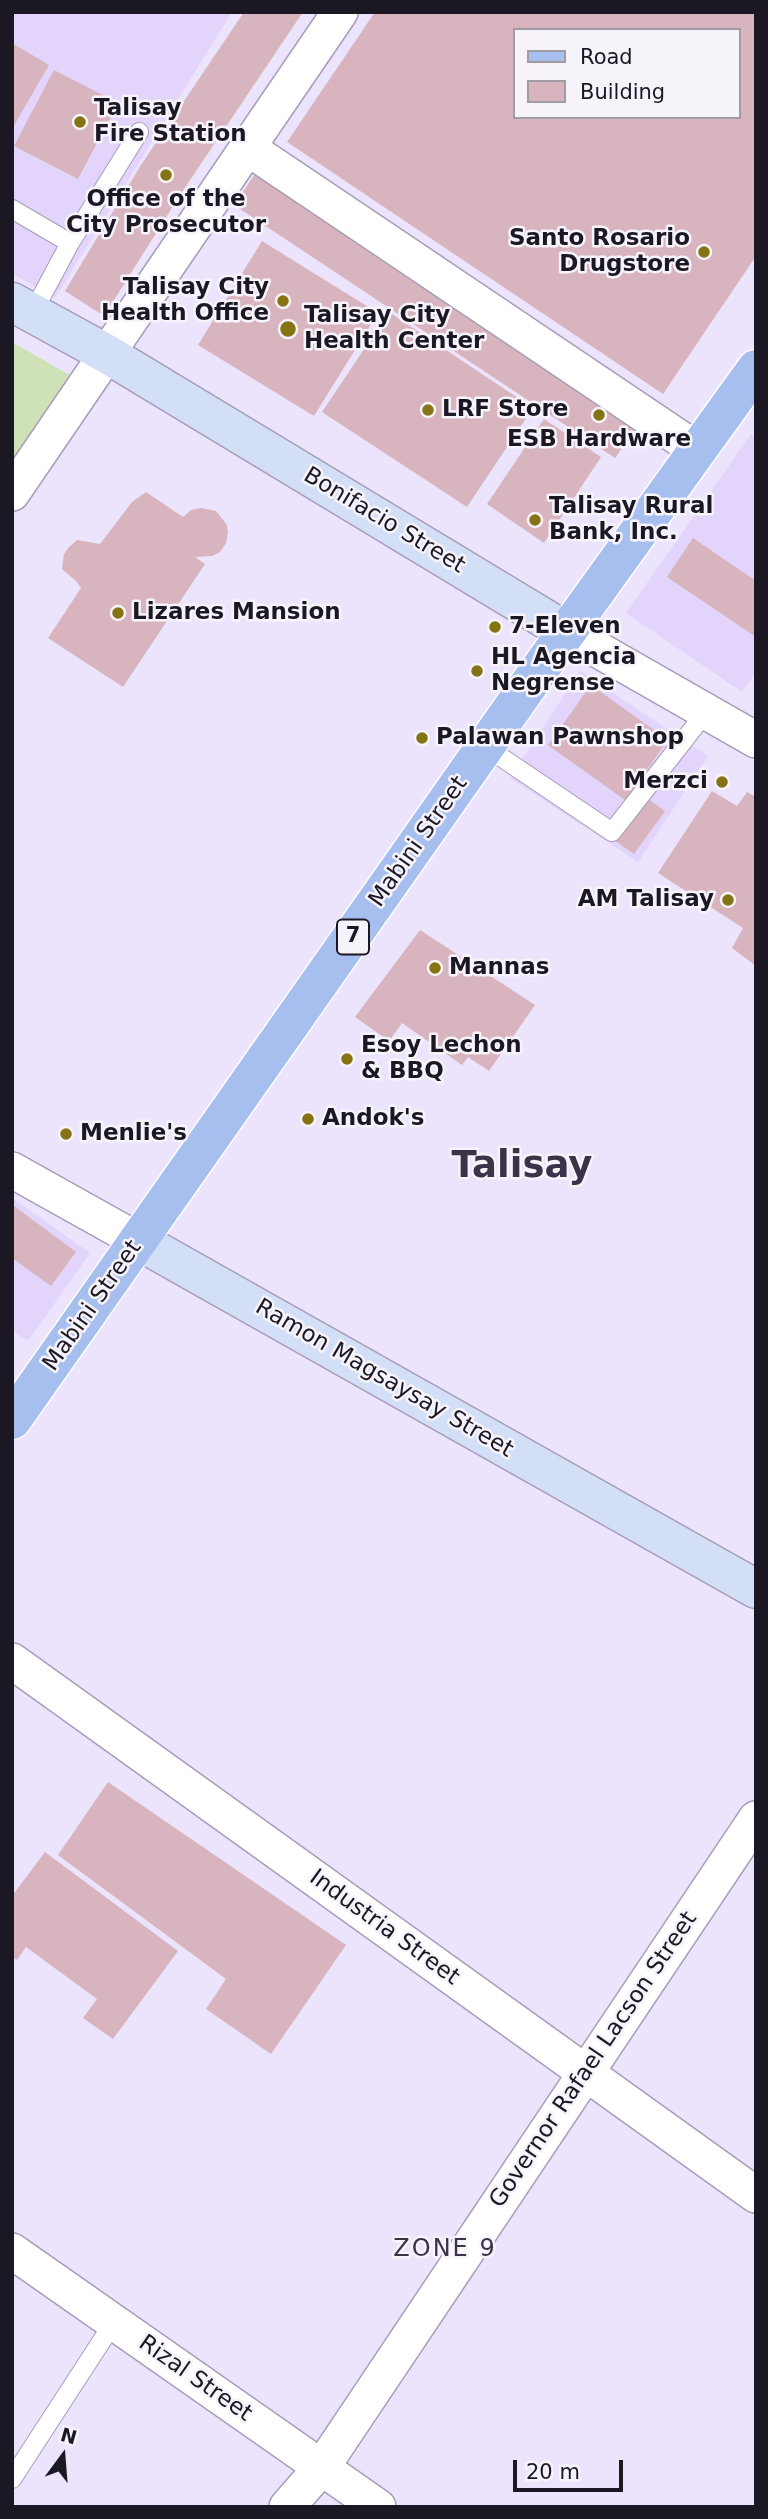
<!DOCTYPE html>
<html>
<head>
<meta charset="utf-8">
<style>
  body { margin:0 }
  #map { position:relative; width:768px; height:2519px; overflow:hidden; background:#ece3fc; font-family:"DejaVu Sans",sans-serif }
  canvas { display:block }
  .frame { position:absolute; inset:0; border:14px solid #1c1823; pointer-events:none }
  .legend { position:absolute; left:513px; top:28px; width:228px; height:91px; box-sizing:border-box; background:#f6f4fa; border:2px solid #9f9ca4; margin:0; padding:9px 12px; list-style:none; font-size:21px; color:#1c1823 }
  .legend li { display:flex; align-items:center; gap:14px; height:35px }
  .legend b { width:35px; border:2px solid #9f9ca4 }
  .north { position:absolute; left:28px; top:2421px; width:70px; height:70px; -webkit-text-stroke:5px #f6f4fa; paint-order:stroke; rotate:16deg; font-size:19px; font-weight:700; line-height:28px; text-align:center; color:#1c1823 }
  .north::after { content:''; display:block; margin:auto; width:24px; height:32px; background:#1c1823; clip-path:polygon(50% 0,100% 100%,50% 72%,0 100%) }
  .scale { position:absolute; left:513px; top:2460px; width:110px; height:32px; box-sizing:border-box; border:4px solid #1c1823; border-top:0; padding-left:9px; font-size:21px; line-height:24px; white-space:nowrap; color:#1c1823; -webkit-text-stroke:5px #f6f4fa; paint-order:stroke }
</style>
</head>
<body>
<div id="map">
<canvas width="768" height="2519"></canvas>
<div class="frame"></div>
<ul class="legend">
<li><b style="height:9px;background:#a6bfef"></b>Road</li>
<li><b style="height:19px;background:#d8b4be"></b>Building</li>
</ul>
<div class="north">N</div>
<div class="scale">20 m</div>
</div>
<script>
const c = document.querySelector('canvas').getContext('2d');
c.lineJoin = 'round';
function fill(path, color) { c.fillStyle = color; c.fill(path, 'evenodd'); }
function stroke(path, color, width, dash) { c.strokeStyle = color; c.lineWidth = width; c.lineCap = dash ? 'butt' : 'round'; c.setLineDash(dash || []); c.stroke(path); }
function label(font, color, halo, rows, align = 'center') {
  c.font = font + ' "DejaVu Sans",sans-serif'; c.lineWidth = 5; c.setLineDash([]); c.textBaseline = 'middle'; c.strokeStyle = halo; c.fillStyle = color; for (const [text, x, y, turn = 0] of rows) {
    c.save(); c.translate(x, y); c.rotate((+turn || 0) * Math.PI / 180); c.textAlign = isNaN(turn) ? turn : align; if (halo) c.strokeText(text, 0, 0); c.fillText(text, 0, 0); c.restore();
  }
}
fill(new Path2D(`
  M12 12H232L55 298 12 273Z
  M751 434 756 437V672L742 692 626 613Z
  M580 671 708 756 638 862 510 778Z
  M12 1198 90 1253 28 1341 12 1330Z`), '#e2d4fa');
fill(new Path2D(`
  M12 342 80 381 12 481Z`), '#cee1b7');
fill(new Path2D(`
  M244 12H303L180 195 104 316 65 291 141 165Z
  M375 12H756V256L663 394 287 142ZM514 30H738V117H514Z
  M12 43 49 65 12 129Z
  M54 70 118 103 78 179 14 146Z
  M259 168 640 422 615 458 234 205Z
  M262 241 378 313 314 416 198 345Z
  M389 312 533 408 467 507 322 412Z
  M544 419 601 457 544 543 487 504Z
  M146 492 183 517 191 510 201 508 216 511 227 525 228 532 226 543 220 552 212 556 195 557 205 564 123 687 48 638 81 588 76 581 62 569 64 554 69 547 77 540 100 544 132 502Z
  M693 538 756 581V637L667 577Z
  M591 685 668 740 625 800 548 745Z
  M712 791 737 806 747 792 756 797V966L732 948 743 928 658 873Z
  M644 796 665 811 634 854 613 839Z
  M420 930 535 1005 489 1071 468 1057 462 1065 402 1023 389 1041 355 1017Z
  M14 1206 76 1252 51 1286 12 1258Z
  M108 1782 346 1945 271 2054 206 2009 226 1979 58 1855Z
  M45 1852 178 1951 113 2039 83 2018 97 1999 26 1947 17 1960 12 1957V1896Z`), '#d8b4be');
const lane = new Path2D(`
  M12 209 70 243
  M32 314 70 243 139 132
  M486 747 612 832 706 712
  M12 2479 114 2322`);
const street = new Path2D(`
  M248 148 697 450
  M12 493 340 12
  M567 632 756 740
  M12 1170 139 1241
  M12 1661 756 2195
  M12 2251 378 2507
  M287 2507 322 2467 756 1819`);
const secondary = new Path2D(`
  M12 302 107 354 567 632
  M139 1241 756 1589`);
const primary = new Path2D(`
  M12 1420 532 680 756 369`);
stroke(lane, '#a79cba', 20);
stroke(street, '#a79cba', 38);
stroke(secondary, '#a79cba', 41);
stroke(primary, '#fff', 41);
stroke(lane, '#fff', 18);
stroke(street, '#fff', 35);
stroke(secondary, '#d3dff7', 38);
stroke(primary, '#a6bfef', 38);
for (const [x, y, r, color] of [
  [80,122,7,"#857314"],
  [166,175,7,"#857314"],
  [704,252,7,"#857314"],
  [283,301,7,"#857314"],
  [288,329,9,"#857314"],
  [428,410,7,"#857314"],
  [599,415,7,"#857314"],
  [535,520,7,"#857314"],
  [118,613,7,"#857314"],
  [495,627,7,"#857314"],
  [477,671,7,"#857314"],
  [422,738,7,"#857314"],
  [722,782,7,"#857314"],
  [728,900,7,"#857314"],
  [435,968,7,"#857314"],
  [347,1059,7,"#857314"],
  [308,1119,7,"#857314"],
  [66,1134,7,"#857314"]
]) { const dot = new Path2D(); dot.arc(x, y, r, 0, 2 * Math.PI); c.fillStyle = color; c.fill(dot); stroke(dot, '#f6f4fa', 2.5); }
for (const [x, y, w] of [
  [353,937,32]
]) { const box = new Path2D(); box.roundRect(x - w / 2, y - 17.5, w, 35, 5); c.fillStyle = '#f6f4fa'; c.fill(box); stroke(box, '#1c1823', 2); }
label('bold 21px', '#1c1823', null, [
  ["7",353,937]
]);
label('bold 23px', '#1c1823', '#f6f4fa', [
  ["Talisay",94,109],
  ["Fire Station",94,135],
  ["Office of the",166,200,"center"],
  ["City Prosecutor",166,226,"center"],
  ["Santo Rosario",690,239,"right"],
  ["Drugstore",690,265,"right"],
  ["Talisay City",269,288,"right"],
  ["Health Office",269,314,"right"],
  ["Talisay City",304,316],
  ["Health Center",304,342],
  ["LRF Store",442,410],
  ["ESB Hardware",599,440,"center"],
  ["Talisay Rural",549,507],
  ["Bank, Inc.",549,533],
  ["Lizares Mansion",132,613],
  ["7-Eleven",509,627],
  ["HL Agencia",491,658],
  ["Negrense",491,684],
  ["Palawan Pawnshop",436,738],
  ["Merzci",708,782,"right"],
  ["AM Talisay",714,900,"right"],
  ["Mannas",449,968],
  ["Esoy Lechon",361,1046],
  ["& BBQ",361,1072],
  ["Andok's",322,1119],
  ["Menlie's",80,1134]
], 'left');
label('23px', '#1c1823', '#f6f4fa', [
  ["Bonifacio Street",384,521,31],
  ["Mabini Street",419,842,-55],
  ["Mabini Street",93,1306,-55],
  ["Ramon Magsaysay Street",384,1379,30],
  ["Industria Street",384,1928,36],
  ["Governor Rafael Lacson Street",594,2060,-56],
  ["Rizal Street",195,2379,35]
]);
c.letterSpacing = '2px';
label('24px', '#3c324a', '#f6f4fa', [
  ["ZONE 9",445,2250]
]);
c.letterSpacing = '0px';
label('bold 37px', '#3c324a', '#f6f4fa', [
  ["Talisay",522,1167]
]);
</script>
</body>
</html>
